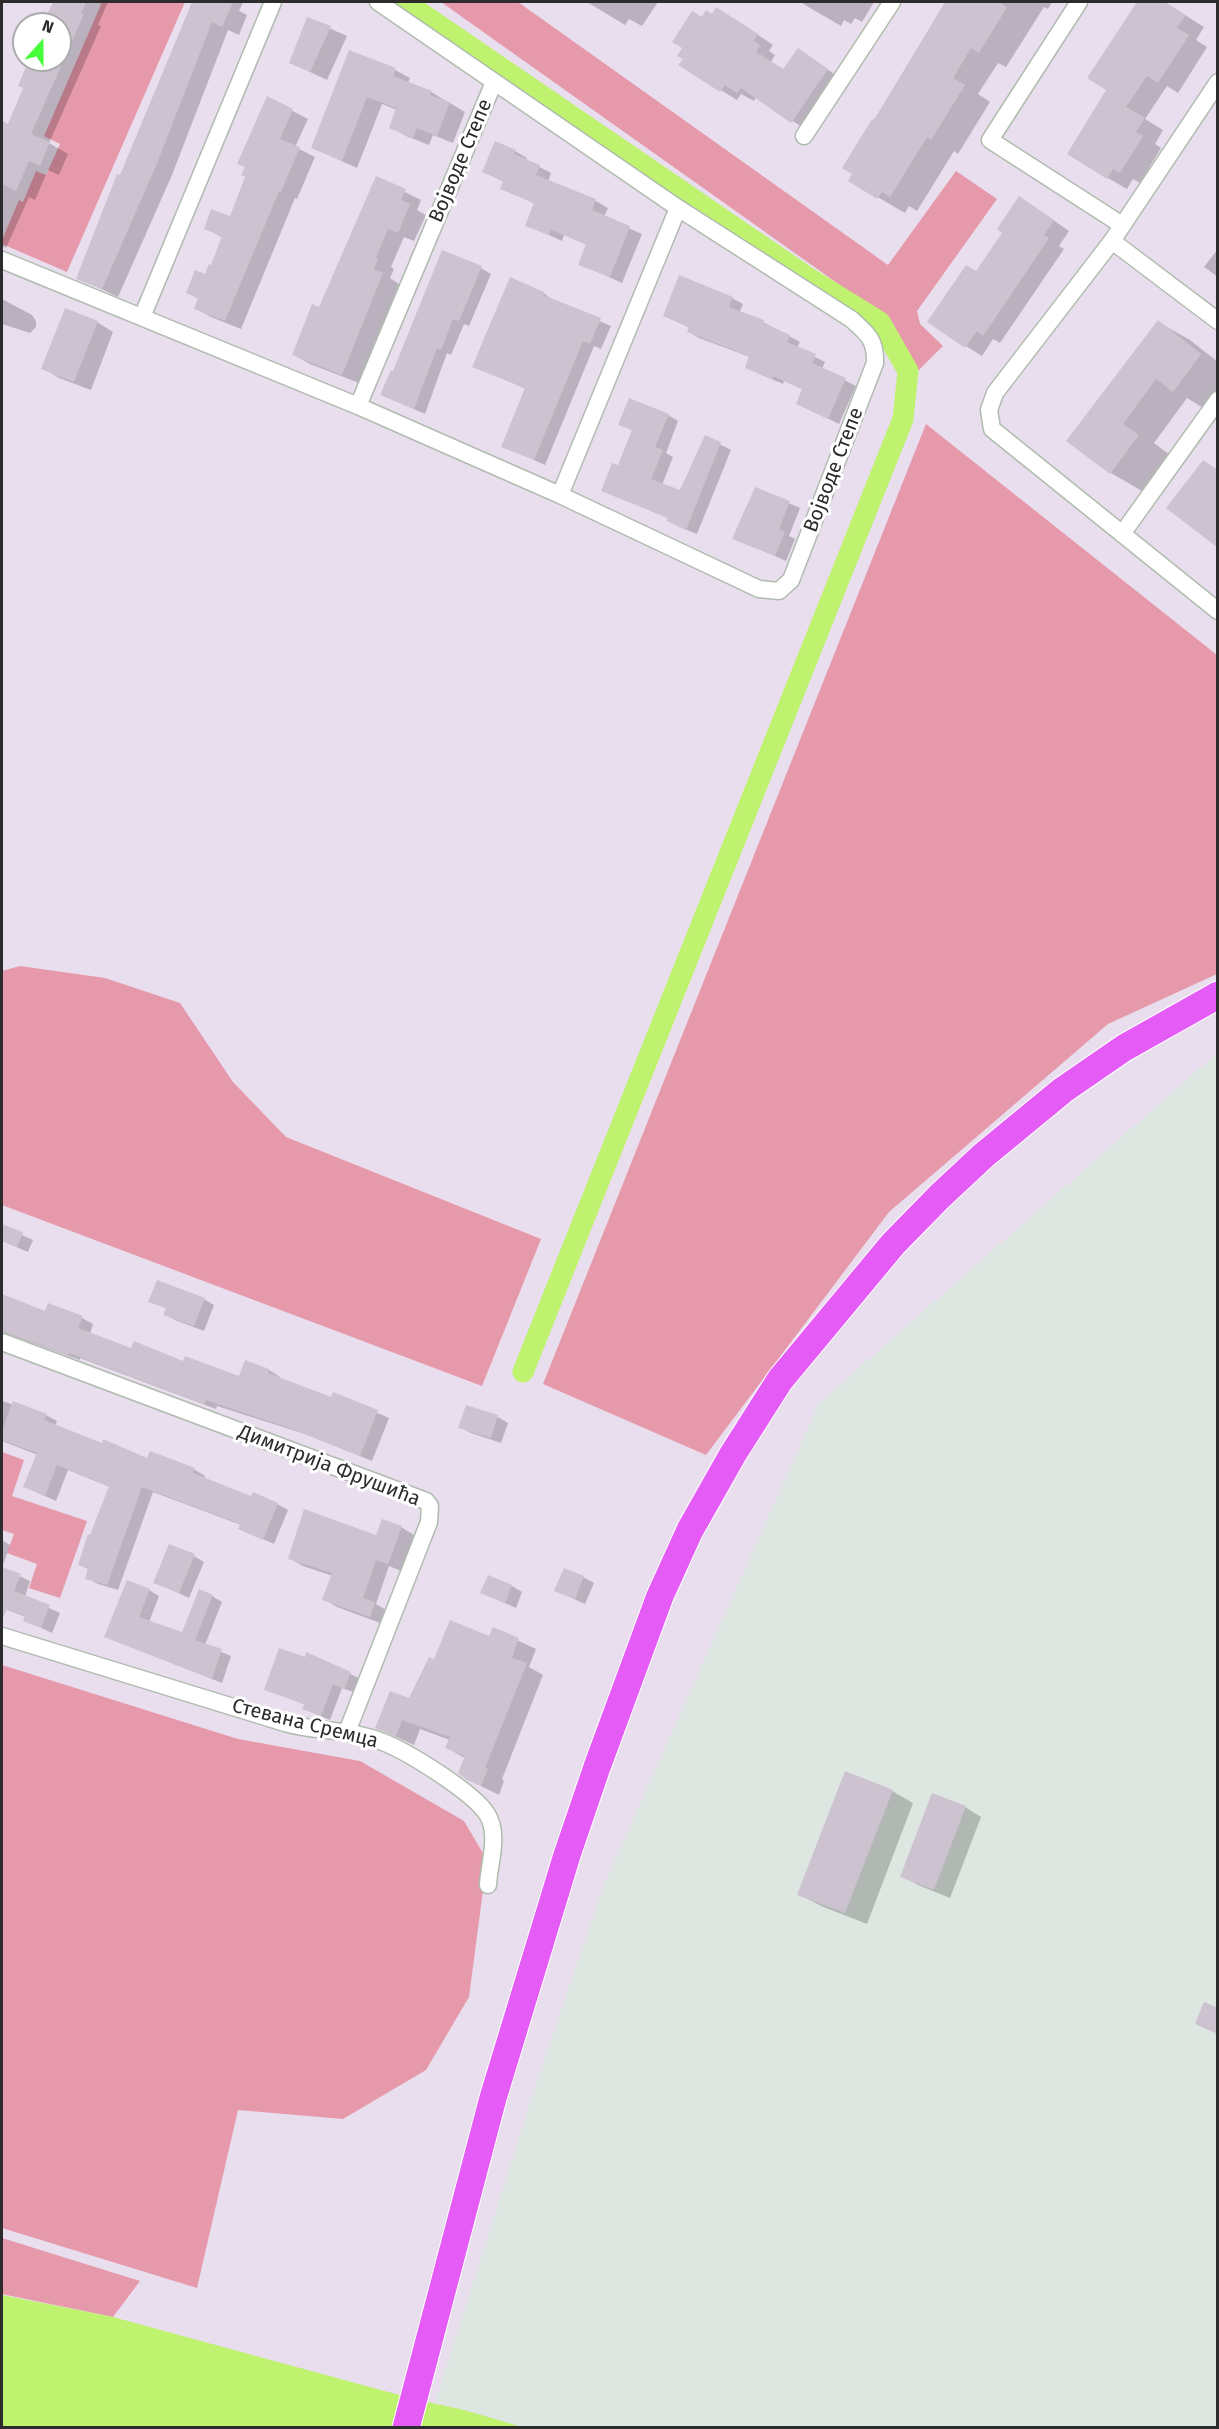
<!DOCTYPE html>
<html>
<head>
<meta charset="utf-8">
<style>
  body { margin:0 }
  #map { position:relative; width:1219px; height:2429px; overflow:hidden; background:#e9deee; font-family:"Fira Sans",sans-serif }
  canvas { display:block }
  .frame { position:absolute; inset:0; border:3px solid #2c2c2c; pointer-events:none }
  .north { position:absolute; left:12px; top:12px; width:60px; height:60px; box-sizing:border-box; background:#fff; border:2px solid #ababab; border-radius:50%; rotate:21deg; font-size:16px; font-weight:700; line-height:24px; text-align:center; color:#2c2c2c }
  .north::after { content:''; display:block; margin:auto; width:21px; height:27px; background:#46ff3a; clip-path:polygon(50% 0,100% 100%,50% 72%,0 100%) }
</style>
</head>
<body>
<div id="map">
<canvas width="1219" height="2429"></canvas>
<div class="frame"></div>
<div class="north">N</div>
</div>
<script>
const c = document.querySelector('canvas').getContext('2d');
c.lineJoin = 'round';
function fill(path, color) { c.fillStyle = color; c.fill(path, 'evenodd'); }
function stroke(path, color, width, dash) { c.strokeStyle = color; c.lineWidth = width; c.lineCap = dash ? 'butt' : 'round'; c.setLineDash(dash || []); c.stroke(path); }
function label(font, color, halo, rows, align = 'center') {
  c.font = font + ' "Fira Sans",sans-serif'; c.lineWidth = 6; c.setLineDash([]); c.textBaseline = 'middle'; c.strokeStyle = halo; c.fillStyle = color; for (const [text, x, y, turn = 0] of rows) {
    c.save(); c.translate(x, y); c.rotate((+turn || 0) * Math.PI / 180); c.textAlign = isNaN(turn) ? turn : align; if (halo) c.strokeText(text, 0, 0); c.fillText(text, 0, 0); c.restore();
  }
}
fill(new Path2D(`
  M1217 1053V2427L522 2428 435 2402 537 2081 604 1884 819 1403Z`), '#dee6e1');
fill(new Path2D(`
  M102 2H185L67 272 2 244V240L19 200 23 202 36 171 46 175 60 144 44 136Z
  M441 2H518L888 265 956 171 997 199 917 311 920 324 943 346 917 372 892 322Z
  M926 424 1217 655V974L1108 1024 889 1212 706 1455 543 1384Z
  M20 966 105 978 180 1003 233 1082 286 1137 541 1239 482 1386 2 1205V971Z
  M2 1452 24 1460 12 1496 87 1521 60 1598 29 1588 37 1564 7 1553 14 1534 2 1530Z
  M2 1665 238 1739 360 1761 464 1821 487 1860 469 1997 426 2070 343 2119 238 2110 197 2288 2 2228Z
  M2 2238 140 2281 113 2317 2 2294Z`), '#e699aa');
fill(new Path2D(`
  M2 2295 113 2317 414 2399 464 2410 522 2427H2Z`), '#bff26e');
fill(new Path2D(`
  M59 2H108L98 25 101 26 49 143 68 154 59 175 48 170 35 200 29 197 6 248 2 246V122L8 126 25 88 31 60H60V24H47Z
  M195 2H243L239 11 247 15 239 35 228 30 172 175 118 297 78 278Z
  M587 2H658L642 26 629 19 625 25Z
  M800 2H874L862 22 855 18 851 24 844 20 841 26Z
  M949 2H1052L1048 9 1044 7 1006 67 998 63 978 94 990 102 958 154 954 151 917 211 909 206 905 213 850 181 855 174 844 167Z
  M1139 2H1164L1204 27 1196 40 1207 47 1178 93 1167 86 1145 119 1163 130 1155 144 1161 148 1140 183 1133 179 1127 189 1108 178V89L1089 77Z
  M712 16 733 18 773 45 769 51 775 55 771 62 784 70 814 60 843 80 808 131 756 97 754 101 741 94 737 100 680 65 702 19Z
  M308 19 347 36 327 80 291 63Z
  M395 70 410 78 408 83 431 92 465 112 453 143 433 135 429 145 406 136 391 127 397 110 382 104 357 168 313 148Z
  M268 98 308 119 295 147 315 157 297 199 295 198 241 329 211 317 195 308 199 299 188 293 212 267 223 238 206 228 231 218 247 177Z
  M515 151 527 158 526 160 551 173 548 182 596 201 608 208 604 217 642 234 622 283 580 264 587 245 564 235 562 241 527 225 535 204 502 188 504 182 484 172Z
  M376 178 421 200 417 210 426 215 414 241 404 237 391 267 394 269 390 278 399 284 359 383 310 364 294 355 320 309Z
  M1036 208 1069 231 1059 246 1064 249 1000 343 993 339 982 356 966 346 977 273 1005 232Z
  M1218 249V277L1204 267Z
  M481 268 491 274 469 326 464 324 451 355 447 353 425 414 382 395Z
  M510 279 544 293 553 301 611 326 601 349 594 346 545 465 503 446 526 389 474 366Z
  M732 298 743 304 739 313 763 322 800 342 797 348 825 362 822 369 856 386 839 424 798 404 804 390 784 381 783 384 757 373 746 367 750 357 699 338 689 332 690 328 665 316Z
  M2 299 32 315 36 321V327L30 333 2 324Z
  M97 322 113 332 91 390 59 378 43 368Z
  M1158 322 1190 340 1218 362V392L1205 409 1187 398 1154 443 1170 455 1142 491 1111 473 1068 441Z
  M668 415 678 421 666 453 673 457 662 485 681 492 706 437 731 450 697 534 679 527 670 519 603 490 618 467 633 431 620 424Z
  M756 489 800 508 789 536 795 539 786 561 734 538Z
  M2 1226 33 1240 28 1252 2 1241Z
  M2 1296 46 1313 82 1318 93 1324 90 1334 132 1350 240 1378 246 1362 269 1370 280 1377 279 1379 332 1399 334 1394 389 1418 372 1461 305 1434 217 1406 216 1409 80 1358V1360L2 1332Z
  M204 1299 214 1305 204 1331 175 1320 165 1314 167 1309 150 1301Z
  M2 1401 46 1415 57 1421 55 1426 148 1460 151 1453 195 1470 205 1476 204 1479 252 1498 277 1504 288 1510 274 1544 240 1529 241 1525 153 1492 118 1590 98 1584 87 1578 90 1570 80 1565 110 1487 68 1470 56 1501 25 1487 38 1455 2 1441Z
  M498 1417 508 1423 501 1443 471 1433 460 1427Z
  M401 1527 414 1535 401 1571 389 1566 376 1604 388 1611 383 1624 337 1607 324 1599 333 1576 303 1566 289 1558 377 1537Z
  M2 1540 10 1545 2 1568 30 1581 25 1597 60 1613 52 1633 25 1620 26 1617 2 1608Z
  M194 1556 204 1562 189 1598 155 1582Z
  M583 1577 594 1583 585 1604 556 1591Z
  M512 1586 522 1592 516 1608 482 1593Z
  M149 1590 159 1596 149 1622 183 1634 212 1596 222 1602 205 1645 231 1656 222 1683 106 1637Z
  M493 1629 536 1649 529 1667 543 1675 502 1779 504 1781 499 1795 467 1779 465 1758 447 1748 450 1740 420 1729 414 1745 377 1728 410 1700 435 1661 490 1638Z
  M307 1654 359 1678 353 1692 342 1688 330 1720 304 1709 306 1705 266 1689 306 1659Z
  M892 1791 913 1803 867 1924 821 1906 799 1894Z
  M965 1807 981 1817 950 1898 918 1885 902 1876Z`), '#0003');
stroke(new Path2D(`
  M405 2 807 277 880 322 908 371 903 419 523 1372`), '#bff26e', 21);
fill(new Path2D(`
  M53 2H86L81 13 84 14 31 134 50 142 40 166 29 161 16 191 2 184V121L8 124 23 88 18 86 29 60H60V24H43Z
  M192 2H233L222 27 212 22 156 166 102 289 76 279 117 174 120 175Z
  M945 2H999L1007 7 979 53 971 48 953 78 965 85 931 140 927 137 890 197 882 192 877 199 848 181 852 174 842 168 872 119 874 120Z
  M1137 2H1165L1186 15 1177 28 1189 35 1158 83 1147 76 1126 107 1145 118 1136 132 1143 136 1120 173 1113 169 1107 179 1067 154 1106 90 1087 78Z
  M716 7 758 34 754 41 760 45 756 52 783 69 798 48 828 69 791 123 741 88 737 93 725 85 720 92 678 65 683 59 677 56 682 48 672 42 692 11 702 17 706 10 712 14Z
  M307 17 331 26 310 72 289 63Z
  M349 50 396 68 393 76 432 91 430 95 450 102 437 136 417 128 413 138 389 128 396 108 367 97 342 161 311 148Z
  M267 96 293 109 280 139 300 147 281 192 279 191 225 321 194 309 198 298 186 293 195 270 205 274 209 264 211 265 222 236 204 229 211 209 230 216 245 177 241 175 245 167 237 164Z
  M495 141 516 150 514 154 540 165 536 175 596 199 592 210 630 226 610 277 578 265 586 244 551 230 549 235 525 226 534 203 500 189 503 181 482 172Z
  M376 176 406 189 401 200 410 204 398 233 388 229 376 257 378 258 374 269 383 273 342 375 292 355 312 304 319 307Z
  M1019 196 1054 220 1044 235 1049 238 983 336 977 331 965 348 927 322 966 265 976 271 1002 233 997 229Z
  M442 250 482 266 459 321 453 319 441 350 437 348 414 409 380 395 391 370 393 371Z
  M679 275 733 297 729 307 764 320 763 323 790 335 787 342 816 354 812 363 846 378 828 419 796 404 802 389 773 376 772 379 745 368 749 356 687 332 689 327 663 316Z
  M510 277 544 292 543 295 601 318 590 344 583 341 534 460 501 447 525 388 472 367Z
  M65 308 98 321 74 382 41 369Z
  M1158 320 1201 354 1173 392 1156 379 1123 424 1139 435 1110 474 1066 441Z
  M629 398 669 414 655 447 663 450 651 479 680 490 705 435 721 442 686 530 667 521 668 518 601 491 612 463 618 465 632 430 618 425Z
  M1203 460 1218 470V548L1166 508Z
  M755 487 790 501 779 529 785 532 775 556 732 539Z
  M2 1224 23 1232 17 1247 2 1241Z
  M157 1280 205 1298 194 1326 163 1315 166 1308 148 1302Z
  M2 1294 45 1311 48 1303 83 1316 78 1328 131 1348 134 1341 183 1361 185 1356 239 1376 245 1360 269 1369 268 1373 331 1397 333 1392 378 1410 360 1456 292 1429 206 1400 204 1404 69 1353 68 1355 2 1331Z
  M13 1401 47 1414 44 1420 102 1443 103 1439 147 1458 150 1451 195 1468 193 1473 251 1496 253 1492 278 1503 263 1540 238 1529 240 1524 142 1487 107 1585 85 1579 88 1568 78 1565 88 1534 90 1535 109 1486 57 1465 45 1496 23 1487 37 1453 2 1440V1431Z
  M466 1405 498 1415 491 1438 458 1428Z
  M304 1509 376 1535 382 1519 402 1526 388 1564 376 1560 363 1598 375 1602 370 1617 322 1600 332 1573 288 1559Z
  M169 1544 195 1554 179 1593 153 1583Z
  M2 1567 21 1574 14 1591 50 1605 41 1628 23 1621 25 1616 7 1609 2 1620Z
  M564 1568 584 1576 575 1599 554 1591Z
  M488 1575 512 1585 505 1603 480 1593Z
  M127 1580 150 1589 139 1617 182 1632 199 1589 213 1595 195 1640 222 1649 212 1679 104 1637Z
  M450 1620 489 1636 493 1627 519 1638 512 1658 527 1663 485 1768 488 1769 481 1786 467 1780 458 1773 465 1756 445 1748 450 1737 402 1720 396 1736 375 1728 390 1691 409 1698 429 1657 434 1659Z
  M279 1648 305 1657 306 1652 351 1672 344 1689 333 1684 321 1716 302 1709 304 1704 264 1690Z
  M845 1771 893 1790 845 1913 797 1895Z
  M932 1793 966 1806 934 1890 900 1877Z
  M1204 2002 1218 2008V2034L1195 2024Z`), '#cdc2d0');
const street = new Path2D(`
  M1079 2 990 140 1122 225
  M1218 82 1112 241 995 393 989 410 992 429 1218 611
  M804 136 892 2
  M1112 241 1218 321
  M2 260 358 406 560 495 759 589 779 591 791 580 875 363C876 340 867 333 851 319L678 208 378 2
  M142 317 273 2
  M358 406 494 82
  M560 495 678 208
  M1122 534 1218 400
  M2 1342 426 1501 430 1506 429 1522 347 1732
  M2 1636C96 1664 190 1694 285 1723 317 1732 351 1729 383 1742 408 1752 473 1792 487 1814 500 1835 489 1863 488 1885`);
const primary = new Path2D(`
  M406 2428 493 2098 567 1855 597 1767 660 1596 690 1530 733 1454 780 1380 893 1244 940 1196 984 1155 1063 1090 1124 1048 1218 995`);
stroke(street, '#afbcae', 19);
stroke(primary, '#fff', 29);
stroke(street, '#fff', 16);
stroke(primary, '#e45cf5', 27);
label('20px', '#2c2c2c', '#fff', [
  ["Војводе Степе",461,161,-67],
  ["Војводе Степе",834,470,-69],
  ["Димитрија Фрушића",329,1466,21],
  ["Стевана Сремца",305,1724,14]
]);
</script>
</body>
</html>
